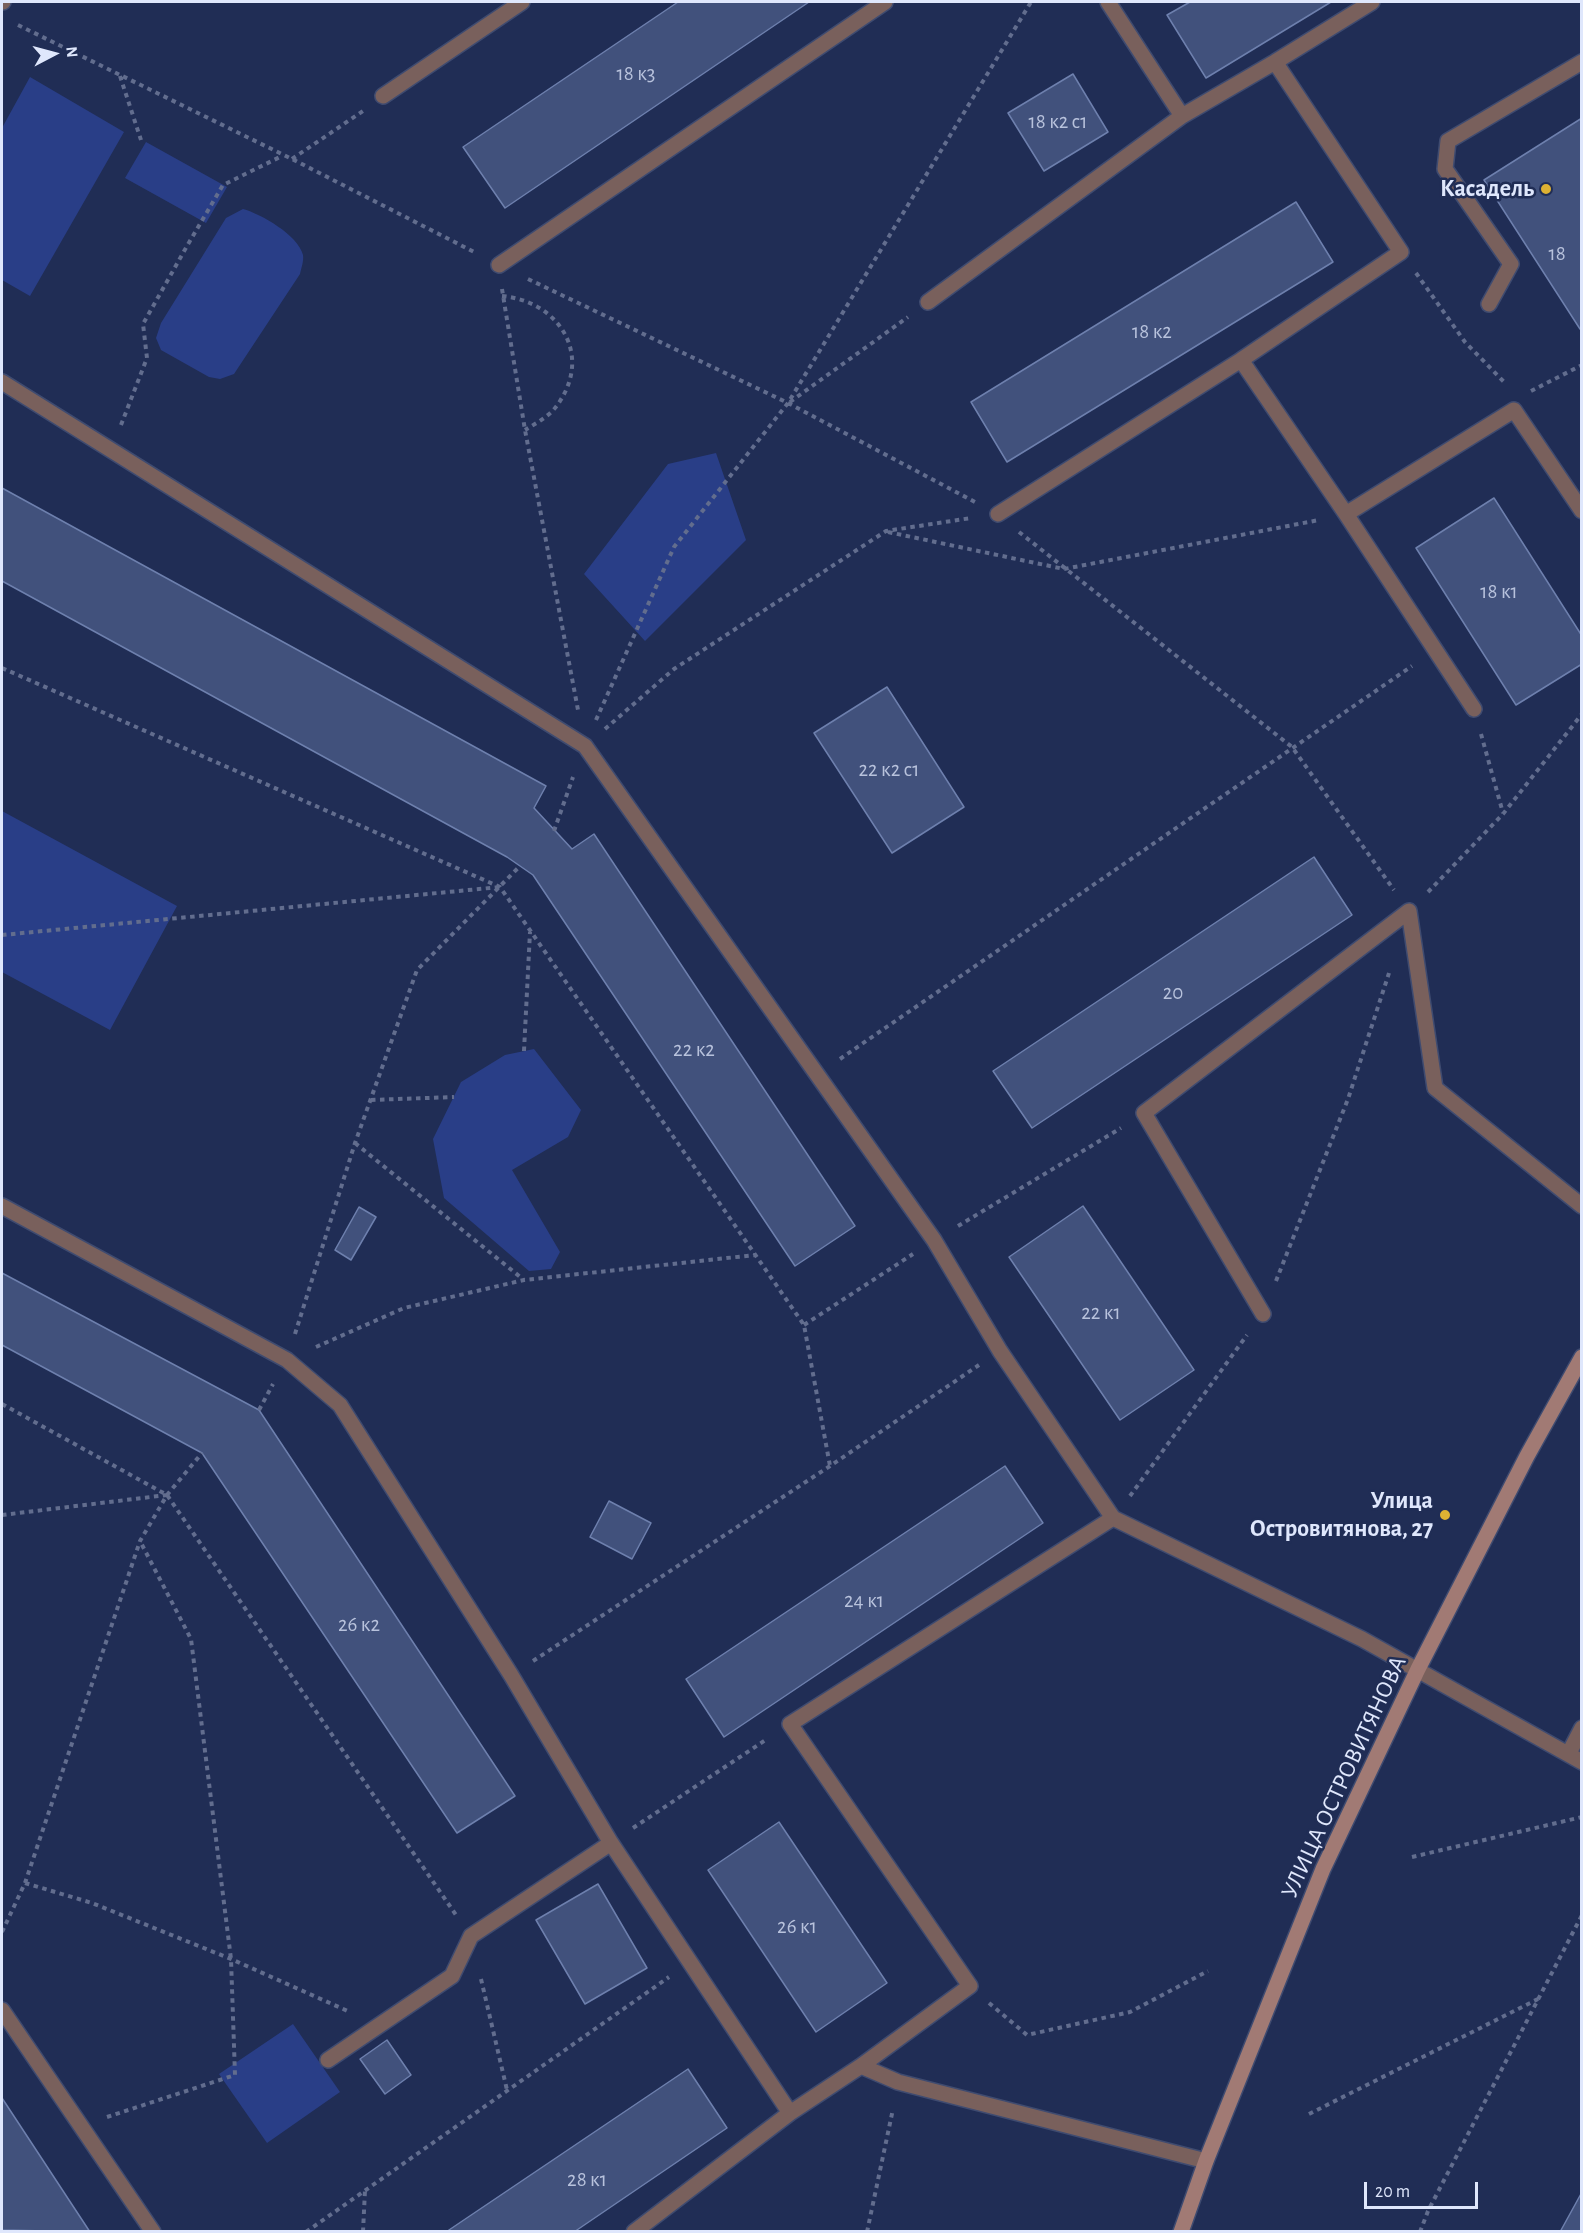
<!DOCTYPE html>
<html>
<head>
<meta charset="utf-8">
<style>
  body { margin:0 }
  #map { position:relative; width:1583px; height:2233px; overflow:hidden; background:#202d55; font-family:"Alegreya Sans",sans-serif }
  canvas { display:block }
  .frame { position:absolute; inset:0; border:3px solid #dfe7fc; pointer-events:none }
  .north { position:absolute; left:24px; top:24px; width:60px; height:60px; -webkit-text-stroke:4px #202d55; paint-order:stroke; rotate:84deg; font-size:16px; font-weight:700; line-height:24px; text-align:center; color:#dfe7fc }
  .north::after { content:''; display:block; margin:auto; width:21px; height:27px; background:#dfe7fc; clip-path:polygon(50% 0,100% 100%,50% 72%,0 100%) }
  .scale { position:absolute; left:1364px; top:2182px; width:114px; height:27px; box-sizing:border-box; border:3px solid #dfe7fc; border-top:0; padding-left:8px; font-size:18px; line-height:21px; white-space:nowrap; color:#dfe7fc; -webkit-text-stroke:4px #202d55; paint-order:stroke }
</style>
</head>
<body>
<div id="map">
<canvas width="1583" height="2233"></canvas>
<div class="frame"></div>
<div class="north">N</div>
<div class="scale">20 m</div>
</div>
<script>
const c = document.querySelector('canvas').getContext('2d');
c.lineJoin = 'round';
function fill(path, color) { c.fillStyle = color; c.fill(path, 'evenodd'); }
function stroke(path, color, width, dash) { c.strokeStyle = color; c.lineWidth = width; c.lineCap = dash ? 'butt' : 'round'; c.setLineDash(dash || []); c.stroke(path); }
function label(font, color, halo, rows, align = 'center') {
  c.font = font + ' "Alegreya Sans",sans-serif'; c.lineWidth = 5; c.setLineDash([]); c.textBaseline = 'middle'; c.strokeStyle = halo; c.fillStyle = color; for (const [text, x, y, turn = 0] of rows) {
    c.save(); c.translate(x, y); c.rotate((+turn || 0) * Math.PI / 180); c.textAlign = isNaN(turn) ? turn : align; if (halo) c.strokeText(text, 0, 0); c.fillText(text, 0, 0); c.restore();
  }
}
fill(new Path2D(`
  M30 77 124 132 30 296 2 280V128Z
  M146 142 227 187 206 223 125 178Z
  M243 209C261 214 298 235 303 255 304 261 301 269 300 274L234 374 220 379 209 377 161 350 156 338 161 323 226 218Z
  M716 453 746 540 645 641 584 574 668 464Z
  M2 811 177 906 110 1030 2 972Z
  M534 1049 581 1110 568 1137 512 1170 560 1252 551 1269 529 1271 444 1198 433 1139 461 1082 505 1055Z
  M293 2024 340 2092 267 2143 219 2074Z`), '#293e87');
const building = new Path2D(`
  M678 2H809L505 208 463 147Z
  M1190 2H1331L1206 78 1167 15Z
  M1073 74 1108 132 1044 171 1008 113Z
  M1582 118V328L1580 329 1484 180Z
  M1296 202 1333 262 1007 462 971 402Z
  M2 488 546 786 534 808 572 849 594 834 855 1226 795 1266 533 875 507 857 2 581Z
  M1494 498 1582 636V664L1516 705 1416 548Z
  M887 687 964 807 892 853 814 733Z
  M1314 857 1352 915 1032 1128 993 1071Z
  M1083 1206 1194 1370 1120 1420 1009 1257Z
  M359 1207 376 1217 351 1260 335 1250Z
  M2 1273 259 1410 515 1796 457 1833 202 1453 2 1345Z
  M1005 1466 1043 1523 724 1737 686 1679Z
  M609 1501 651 1523 632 1559 590 1537Z
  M779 1822 887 1983 816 2032 708 1870Z
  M598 1884 647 1968 585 2004 536 1920Z
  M387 2040 411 2075 385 2094 360 2059Z
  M688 2069 727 2128 574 2232H446Z
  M2 2098 90 2232 2 2230Z
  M1582 2192V2232H1560Z`);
fill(building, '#41517c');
stroke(building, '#6e80ae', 1.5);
const service = new Path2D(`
  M2 2H3
  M1108 2 1182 116
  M383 96 522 2
  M499 265 885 2
  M928 302 1182 116 1275 62 1372 2
  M1489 304 1511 264 1445 169 1448 141 1582 62
  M1241 360 1346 514 1474 709
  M2 382 585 746 934 1240 1000 1351 1113 1518 1362 1639 1582 1762
  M998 514 1241 360 1401 252 1275 62
  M1346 514 1514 410 1582 511
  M2 1206 287 1360 340 1405 511 1675 611 1843 790 2113
  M1263 1314 1144 1113 1409 911 1435 1088 1582 1206
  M1569 1753 1582 1728
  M2 2010 153 2232
  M328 2060 452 1976 471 1936 611 1843
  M861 2066 970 1986 790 1724 1113 1518
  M634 2232 790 2113 861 2066 898 2082 1206 2161`);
const secondary = new Path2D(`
  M1181 2232 1206 2161 1323 1869 1418 1669 1527 1456 1582 1357`);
stroke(service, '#3f4b70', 18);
stroke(secondary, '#3f4b70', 18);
stroke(new Path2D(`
  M18 25 292 159 476 253
  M120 76 141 140
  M292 159 363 111
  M1416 273 1465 342 1506 384
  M528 279 788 403 975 502
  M502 289 525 430 578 710
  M502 296C557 301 592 352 560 401 552 415 538 422 525 430
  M1531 391 1582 365
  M790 402 908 317
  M121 425 147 358 143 324 187 246 223 185 282 156
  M888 532 1064 569 1319 520
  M1019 532 1292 747 1394 890
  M2 668 500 887 804 1325 830 1466
  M596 720 674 547 788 403 1031 2
  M605 729 674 669 886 531 971 518
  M1481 734 1503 813
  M554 831 573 777
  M1428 892 1503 814 1582 714
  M2 935 500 887
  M524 1051 530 932
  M840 1059 1412 666
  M371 1100 454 1097
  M355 1143 524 1280
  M958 1226 1121 1128
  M1276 1281 1348 1099 1389 973
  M804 1325 913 1254
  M295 1334 355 1143 417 970 520 866
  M316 1347 404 1308 524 1280 755 1255
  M2 1404 167 1495 456 1915
  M259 1410 273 1384
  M1130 1496 1247 1335
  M2 1515 167 1495
  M533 1661 830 1466 979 1365
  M633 1828 767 1739
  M1412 1857 1582 1817
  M25 1883 92 1903 231 1959 350 2012
  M2 1932 25 1883 140 1541 167 1495 202 1453
  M481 1979 507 2090
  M989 2003 1027 2035 1130 2012 1208 1971
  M1309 2114 1538 1999
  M107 2117 235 2075 231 1959 191 1639 140 1541
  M306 2232 669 1977
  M363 2232 365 2190
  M867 2232 893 2109
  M1420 2232 1428 2211 1582 1915`), '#626d8e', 4, [4.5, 4.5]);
stroke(service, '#79605c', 15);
stroke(secondary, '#a17a74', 15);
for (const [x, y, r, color] of [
  [1546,189,6,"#ddb133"],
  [1445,1515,6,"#ddb133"]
]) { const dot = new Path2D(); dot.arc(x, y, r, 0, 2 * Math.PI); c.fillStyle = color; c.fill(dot); stroke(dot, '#202d55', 2); }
label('21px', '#b8c2dc', null, [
  ["18 к3",636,74],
  ["18 к2 с1",1058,122],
  ["18",1557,254],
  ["18 к2",1152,332],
  ["18 к1",1499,592],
  ["22 к2 с1",889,770],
  ["20",1173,993],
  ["22 к2",694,1050],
  ["22 к1",1101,1313],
  ["24 к1",864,1601],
  ["26 к2",359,1625],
  ["26 к1",797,1927],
  ["28 к1",587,2180]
]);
label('bold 24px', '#dfe7fc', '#202d55', [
  ["Касадель",1534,189],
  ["Улица",1433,1501],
  ["Островитянова, 27",1433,1529]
], 'right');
label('24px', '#dfe7fc', '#202d55', [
  ["УЛИЦА ОСТРОВИТЯНОВА",1344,1777,-65]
]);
</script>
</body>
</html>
